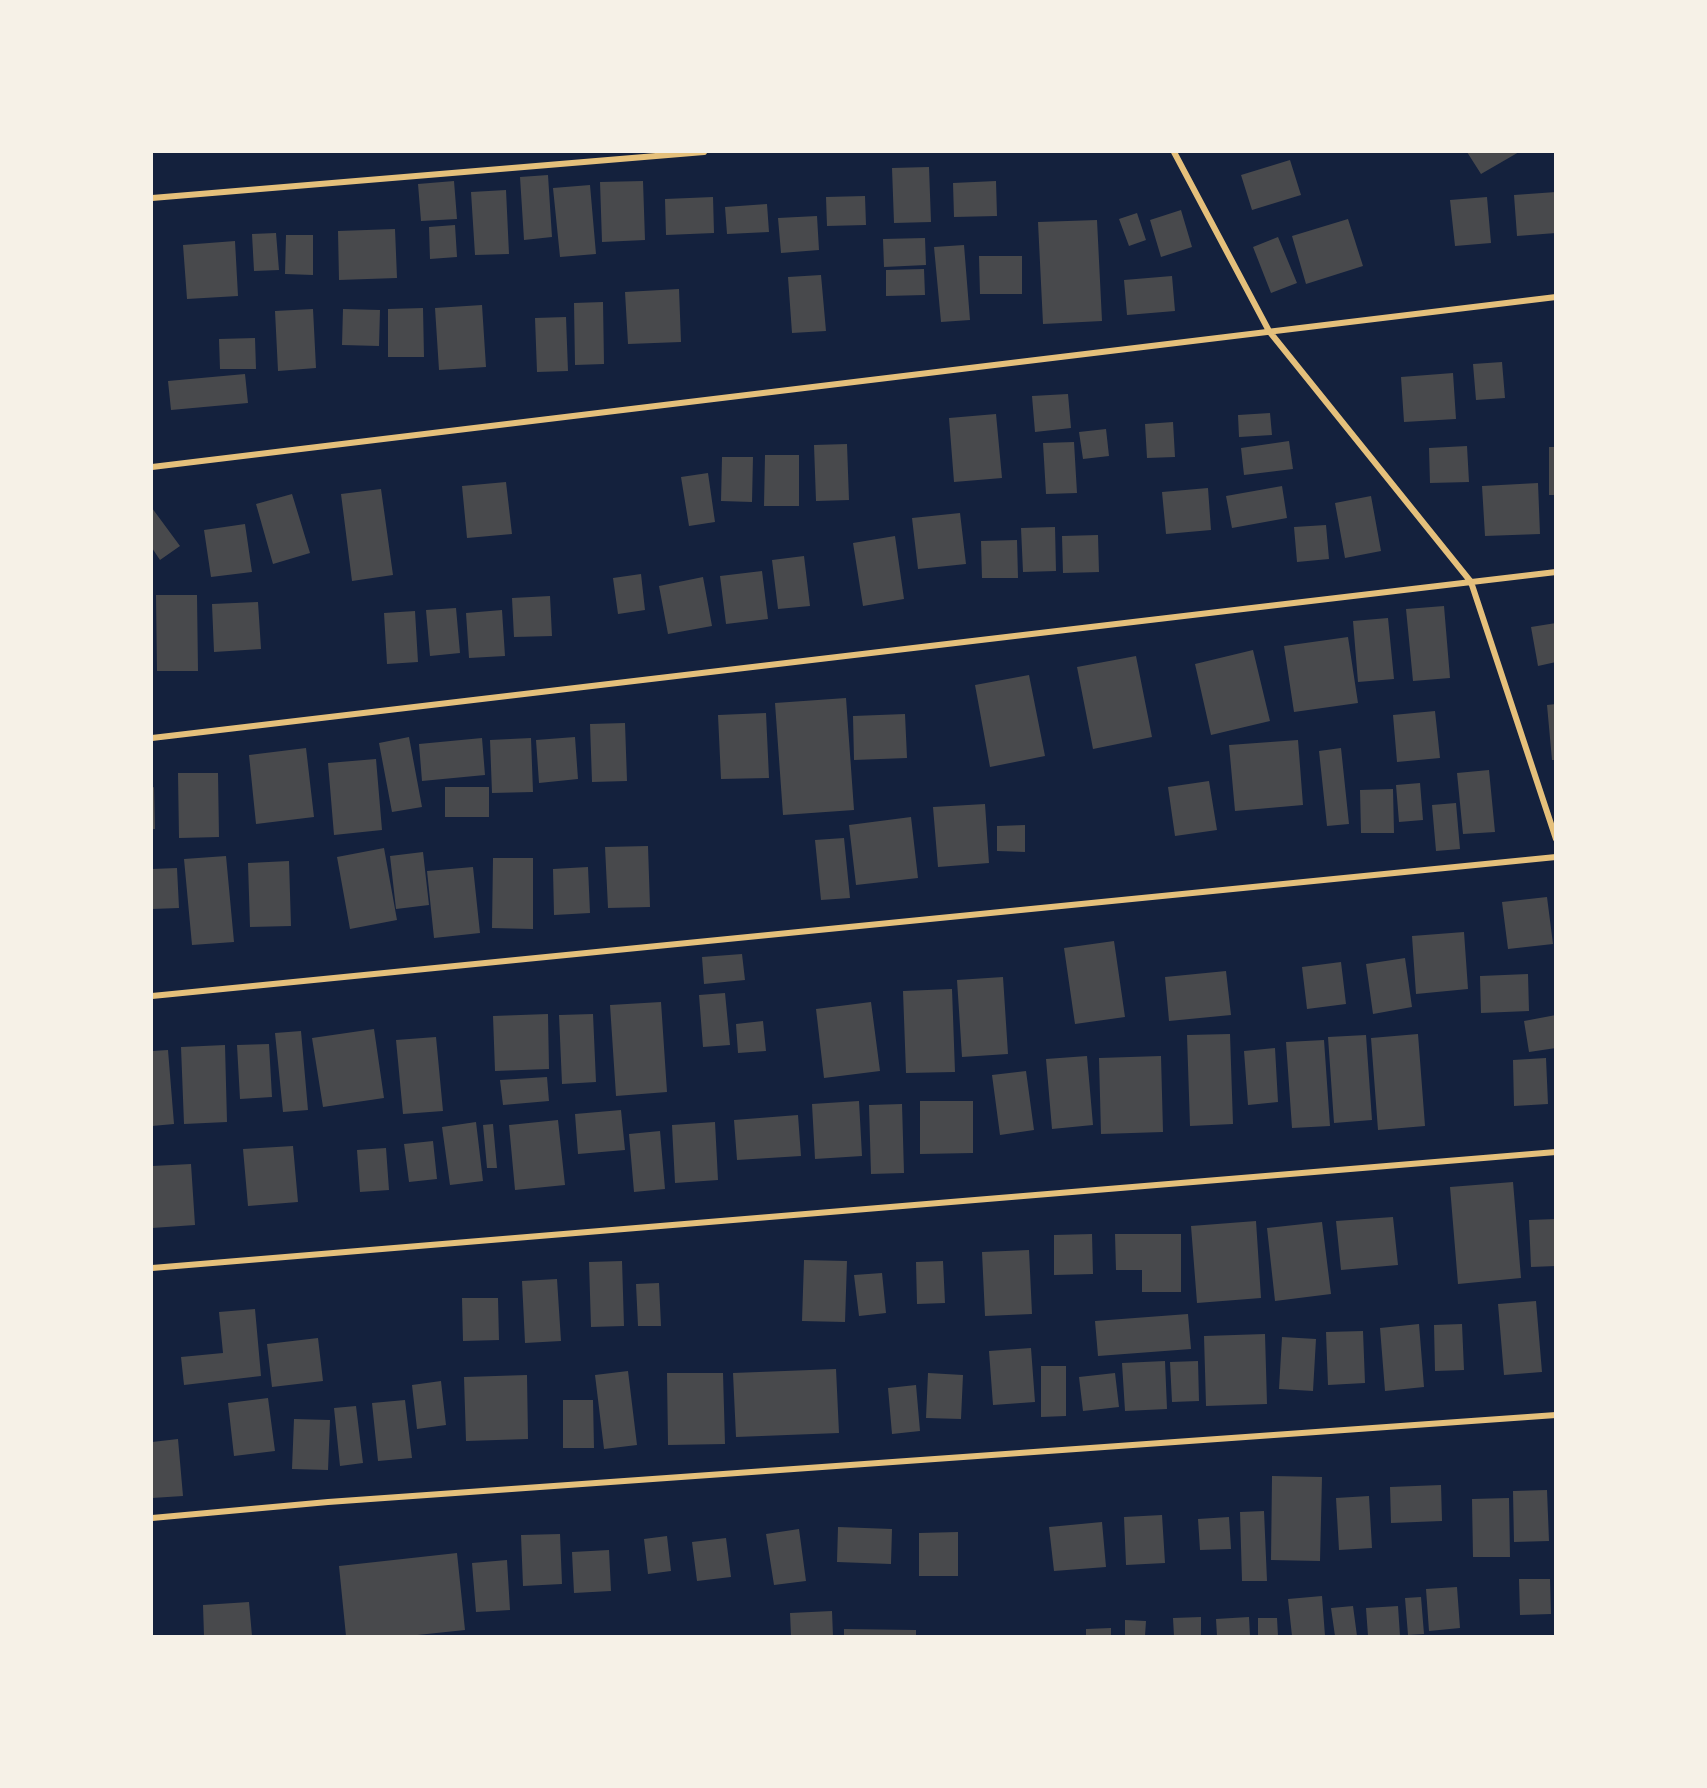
<!DOCTYPE html>
<html>
<head>
<meta charset="utf-8">
<style>
  body { margin:0 }
  #map { position:relative; width:1707px; height:1788px; overflow:hidden; background:#14213d; font-family:Ubuntu,sans-serif }
  canvas { display:block }
  .frame { position:absolute; inset:0; border:153px solid #f6f1e7; pointer-events:none }
</style>
</head>
<body>
<div id="map">
<canvas width="1707" height="1788"></canvas>
<div class="frame"></div>
</div>
<script>
const c = document.querySelector('canvas').getContext('2d');
c.lineJoin = 'round';
function fill(path, color) { c.fillStyle = color; c.fill(path, 'evenodd'); }
function stroke(path, color, width, dash) { c.strokeStyle = color; c.lineWidth = width; c.lineCap = dash ? 'butt' : 'round'; c.setLineDash(dash || []); c.stroke(path); }
fill(new Path2D(`
  M1467 152H1519L1481 174Z
  M1290 160 1301 195 1252 210 1241 175Z
  M929 167 931 222 894 223 892 168Z
  M548 175 552 237 524 240 520 177Z
  M454 181 457 219 421 221 418 184Z
  M643 181 645 240 602 242 600 182Z
  M996 181 997 216 954 217 953 183Z
  M590 185 596 254 560 257 553 188Z
  M506 190 509 254 475 255 471 192Z
  M1556 192V233L1517 236 1514 195Z
  M865 196 866 225 827 226 826 197Z
  M713 197 714 233 666 235 665 199Z
  M1487 197 1491 243 1455 246 1450 200Z
  M767 204 769 232 727 234 725 207Z
  M1181 210 1192 247 1161 257 1150 220Z
  M1137 213 1146 240 1129 246 1119 219Z
  M817 216 819 250 781 253 778 218Z
  M1348 219 1363 266 1306 284 1292 236Z
  M1097 220 1102 321 1043 324 1038 222Z
  M455 225 457 257 430 259 429 227Z
  M395 229 397 278 339 280 338 231Z
  M276 233 279 270 254 271 252 234Z
  M286 235H313V275L285 274Z
  M1278 237 1297 283 1271 293 1253 247Z
  M925 238 926 265 884 267 883 239Z
  M235 241 238 296 187 299 183 245Z
  M964 245 970 320 941 322 934 247Z
  M979 256H1022V294H980Z
  M924 269 925 295 886 296V270Z
  M821 275 826 331 792 333 788 277Z
  M1172 276 1175 311 1127 315 1124 280Z
  M679 289 681 342 628 344 625 292Z
  M603 302 604 364 575 365 574 303Z
  M482 305 486 367 439 370 435 308Z
  M423 308 424 357H388V309Z
  M313 309 316 368 278 371 275 311Z
  M343 309 380 310 379 346 342 345Z
  M566 317 568 371 537 372 535 318Z
  M255 338 256 369H220L219 339Z
  M1502 362 1505 398 1476 400 1473 364Z
  M1453 373 1456 419 1404 422 1401 377Z
  M245 374 248 403 171 410 168 381Z
  M1068 394 1071 428 1035 432 1032 396Z
  M1270 413 1272 435 1239 437 1238 415Z
  M996 414 1002 478 954 482 949 418Z
  M1173 422 1175 457 1147 458 1145 424Z
  M1106 429 1109 456 1083 459 1079 432Z
  M1289 441 1293 469 1244 475 1241 448Z
  M1074 442 1077 493 1046 494 1043 443Z
  M847 444 849 500 816 501 814 445Z
  M1467 446 1469 482 1430 483 1429 448Z
  M1549 447H1556V495H1549Z
  M765 455H799V506H764Z
  M722 457H753L752 502 721 501Z
  M708 473 715 522 689 526 681 477Z
  M506 482 512 534 467 538 462 486Z
  M1538 483 1540 534 1485 536 1482 486Z
  M1282 486 1287 518 1232 528 1226 496Z
  M1208 488 1211 530 1166 534 1162 492Z
  M381 489 393 575 352 581 341 494Z
  M292 494 310 553 273 564 256 504Z
  M1371 496 1381 551 1345 558 1335 503Z
  M152 508 180 546 160 560 152 548Z
  M960 513 966 564 918 569 912 518Z
  M245 524 252 572 211 577 204 530Z
  M1326 525 1329 559 1297 562 1294 527Z
  M1055 527 1056 571 1023 572 1021 528Z
  M1098 535 1099 572 1063 573 1062 536Z
  M895 536 904 599 863 606 853 543Z
  M1017 540 1018 578H982L981 541Z
  M804 556 810 606 778 609 772 560Z
  M762 571 768 619 726 624 720 576Z
  M641 574 645 610 618 614 613 578Z
  M703 577 712 626 668 634 659 586Z
  M156 595H197L198 671H157Z
  M550 596 552 636 514 637 512 598Z
  M258 602 261 649 214 652 212 604Z
  M1444 606 1450 678 1413 681 1406 609Z
  M456 608 460 653 430 656 426 610Z
  M502 610 505 656 469 658 466 613Z
  M415 611 418 662 387 664 384 613Z
  M1388 618 1394 679 1358 682 1353 621Z
  M1556 623V662L1538 666 1531 627Z
  M1348 637 1358 703 1294 712 1284 646Z
  M1253 650 1270 721 1211 735 1195 664Z
  M1136 656 1152 737 1093 749 1077 667Z
  M1029 675 1045 756 990 767 975 685Z
  M846 698 854 810 783 815 775 703Z
  M1556 704V760H1552L1547 705Z
  M1435 711 1440 758 1397 762 1393 715Z
  M766 713 769 778 721 779 718 715Z
  M905 714 907 758 854 760 853 716Z
  M625 723 627 781 592 782 590 724Z
  M409 737 422 807 392 812 379 743Z
  M575 737 578 779 539 783 536 740Z
  M482 738 485 775 422 781 419 744Z
  M531 738 533 792 492 793 490 740Z
  M1298 740 1303 805 1235 811 1229 745Z
  M306 748 314 817 256 824 249 755Z
  M1341 748 1349 824 1327 826 1319 751Z
  M376 759 382 830 334 835 328 763Z
  M1489 770 1495 832 1463 834 1457 773Z
  M178 773H218L219 837 179 838Z
  M1209 781 1217 830 1175 836 1168 787Z
  M1420 783 1423 820 1399 822 1396 785Z
  M154 787 155 829H152V788Z
  M445 787H489V817H445Z
  M1393 789 1394 833H1361L1360 790Z
  M1456 803 1460 849 1436 851 1432 805Z
  M985 804 989 863 938 867 933 807Z
  M911 817 918 878 856 885 849 825Z
  M1025 825V852L997 851V826Z
  M844 838 850 898 821 900 815 840Z
  M648 846 650 907 608 908 605 847Z
  M384 848 397 920 350 929 337 857Z
  M423 852 429 905 396 909 390 856Z
  M226 856 234 942 192 945 184 859Z
  M493 858H533V929L492 928Z
  M289 861 291 926 250 927 248 863Z
  M473 867 480 933 434 938 427 871Z
  M588 867 590 913 554 915 553 869Z
  M177 868 179 908 152 909V869Z
  M1547 897 1553 944 1508 949 1502 902Z
  M1464 932 1468 989 1416 994 1412 936Z
  M1114 941 1125 1017 1075 1024 1064 948Z
  M742 954 745 980 704 984 702 957Z
  M1405 958 1412 1007 1373 1014 1366 964Z
  M1341 962 1346 1004 1307 1009 1302 967Z
  M1226 971 1231 1015 1169 1021 1165 977Z
  M1528 974 1529 1011 1481 1013 1480 976Z
  M1003 977 1008 1054 962 1057 957 980Z
  M952 989 955 1072 906 1073 903 991Z
  M725 993 730 1045 703 1047 699 995Z
  M661 1002 667 1092 616 1096 610 1005Z
  M871 1002 880 1071 824 1078 816 1009Z
  M548 1014 549 1069 495 1071 493 1016Z
  M593 1014 596 1082 562 1084 559 1015Z
  M1556 1015V1048L1529 1052 1524 1021Z
  M763 1021 766 1051 738 1053 736 1024Z
  M374 1029 384 1098 323 1107 312 1038Z
  M301 1031 308 1110 283 1112 275 1033Z
  M1230 1034 1233 1124 1190 1126 1187 1035Z
  M1418 1034 1425 1126 1378 1130 1371 1038Z
  M1366 1035 1372 1120 1334 1123 1328 1037Z
  M436 1037 443 1111 403 1114 396 1040Z
  M1324 1040 1330 1126 1292 1128 1286 1042Z
  M269 1044 272 1097 240 1099 237 1045Z
  M225 1045 227 1122 184 1124 181 1047Z
  M1275 1048 1278 1102 1248 1105 1244 1051Z
  M168 1050 174 1124 152 1126V1051Z
  M1087 1056 1093 1125 1052 1129 1046 1059Z
  M1161 1056 1163 1132 1101 1134 1099 1058Z
  M1546 1058 1548 1104 1514 1106 1513 1060Z
  M1026 1071 1034 1130 1000 1135 992 1075Z
  M547 1077 549 1101 503 1105 500 1080Z
  M859 1101 862 1156 815 1159 812 1104Z
  M920 1101H973V1153L920 1154Z
  M902 1104 904 1173 871 1174 869 1105Z
  M621 1110 625 1150 578 1154 575 1114Z
  M798 1115 801 1156 737 1160 734 1120Z
  M558 1120 565 1185 515 1190 509 1125Z
  M476 1122 483 1181 450 1185 442 1127Z
  M715 1122 718 1180 675 1183 672 1125Z
  M493 1124 497 1168H487L483 1125Z
  M660 1131 665 1189 634 1192 629 1134Z
  M433 1141 437 1179 409 1182 404 1144Z
  M293 1146 298 1202 248 1206 243 1149Z
  M386 1148 389 1190 360 1192 357 1150Z
  M191 1164 195 1225 152 1228V1166Z
  M1513 1182 1521 1278 1458 1284 1450 1187Z
  M1393 1217 1398 1265 1341 1270 1336 1221Z
  M1556 1219V1266L1531 1267 1529 1220Z
  M1256 1221 1261 1298 1197 1303 1191 1226Z
  M1322 1222 1331 1294 1275 1301 1267 1228Z
  M1092 1234 1093 1274 1054 1275V1235Z
  M1115 1234H1181V1292H1142V1270H1116Z
  M1029 1250 1032 1314 985 1316 982 1252Z
  M804 1260 847 1261 845 1322 802 1321Z
  M622 1261 624 1326 591 1327 589 1262Z
  M943 1261 945 1303 917 1304 916 1262Z
  M882 1273 886 1313 859 1316 854 1275Z
  M557 1279 561 1341 525 1343 522 1281Z
  M659 1283 661 1326H638L636 1284Z
  M462 1298H498L499 1340 463 1341Z
  M1536 1301 1542 1372 1504 1375 1498 1304Z
  M255 1309 261 1376 184 1385 181 1357 223 1353 219 1312Z
  M1188 1314 1191 1349 1098 1356 1095 1321Z
  M1419 1324 1424 1387 1385 1391 1380 1328Z
  M1462 1324 1464 1370 1435 1371 1434 1325Z
  M1363 1331 1365 1383 1328 1385 1326 1332Z
  M1265 1334 1267 1404 1206 1406 1204 1336Z
  M1282 1337 1316 1339 1313 1391 1279 1389Z
  M318 1338 323 1381 272 1387 267 1344Z
  M1031 1348 1035 1402 993 1405 989 1351Z
  M1165 1361 1167 1409 1125 1411 1122 1363Z
  M1198 1361 1199 1401 1172 1402 1170 1362Z
  M1041 1366H1066V1416L1041 1417Z
  M836 1369 839 1433 736 1437 733 1373Z
  M628 1371 637 1445 604 1449 595 1375Z
  M667 1373H723L725 1444 668 1445Z
  M928 1373 963 1375 961 1419 926 1418Z
  M1115 1373 1119 1407 1083 1411 1079 1377Z
  M527 1375 528 1439 466 1441 464 1377Z
  M441 1381 446 1425 417 1429 412 1385Z
  M916 1385 920 1431 892 1434 888 1388Z
  M268 1398 275 1451 234 1456 228 1403Z
  M405 1400 412 1458 378 1461 372 1403Z
  M563 1400H593L594 1448H563Z
  M356 1406 363 1463 340 1466 334 1408Z
  M294 1419 330 1420 328 1470 292 1469Z
  M178 1439 183 1496 152 1498V1442Z
  M1272 1476 1322 1477 1320 1561 1271 1560Z
  M1441 1485 1442 1521 1391 1523 1390 1487Z
  M1547 1490 1549 1541 1514 1542 1513 1491Z
  M1369 1496 1372 1548 1339 1550 1336 1498Z
  M1509 1498 1510 1557H1473L1472 1499Z
  M1264 1511 1267 1581H1242L1240 1512Z
  M1162 1515 1165 1563 1126 1565 1124 1517Z
  M1229 1517 1231 1549 1200 1550 1198 1519Z
  M1102 1522 1106 1567 1054 1571 1049 1527Z
  M838 1527 892 1529 891 1564 837 1562Z
  M799 1529 806 1581 774 1585 766 1534Z
  M958 1532V1576H919V1533Z
  M560 1534 562 1584 523 1586 521 1535Z
  M667 1536 671 1571 648 1574 644 1539Z
  M726 1538 731 1577 697 1581 692 1542Z
  M609 1550 611 1591 574 1593 572 1552Z
  M457 1553 465 1630 408 1636H346L339 1566Z
  M507 1560 510 1610 476 1612 472 1563Z
  M1519 1579H1550L1551 1614 1520 1615Z
  M1457 1587 1460 1628 1429 1631 1426 1589Z
  M1322 1596 1325 1636H1292L1288 1599Z
  M1421 1597 1424 1634 1408 1635 1405 1598Z
  M249 1602 252 1636H204L203 1605Z
  M1353 1606 1357 1636H1335L1331 1608Z
  M1398 1606 1400 1636H1368L1366 1608Z
  M832 1611 833 1636H791L790 1613Z
  M1201 1617V1636H1174L1173 1618Z
  M1249 1617 1250 1636H1217L1216 1619Z
  M1258 1618H1277L1278 1636H1258Z
  M1125 1620 1146 1621 1145 1636H1125Z
  M1111 1628V1636H1086V1629Z
  M844 1629 916 1630V1636H844Z`), '#48494c');
stroke(new Path2D(`
  M1174 152 1269 331 1471 582 1556 839
  M152 198 704 152
  M152 467 1556 297
  M152 738 1556 572
  M152 996 1556 857
  M152 1268 1556 1152
  M152 1518 328 1502 1556 1415`), '#e5c07b', 6);
</script>
</body>
</html>
